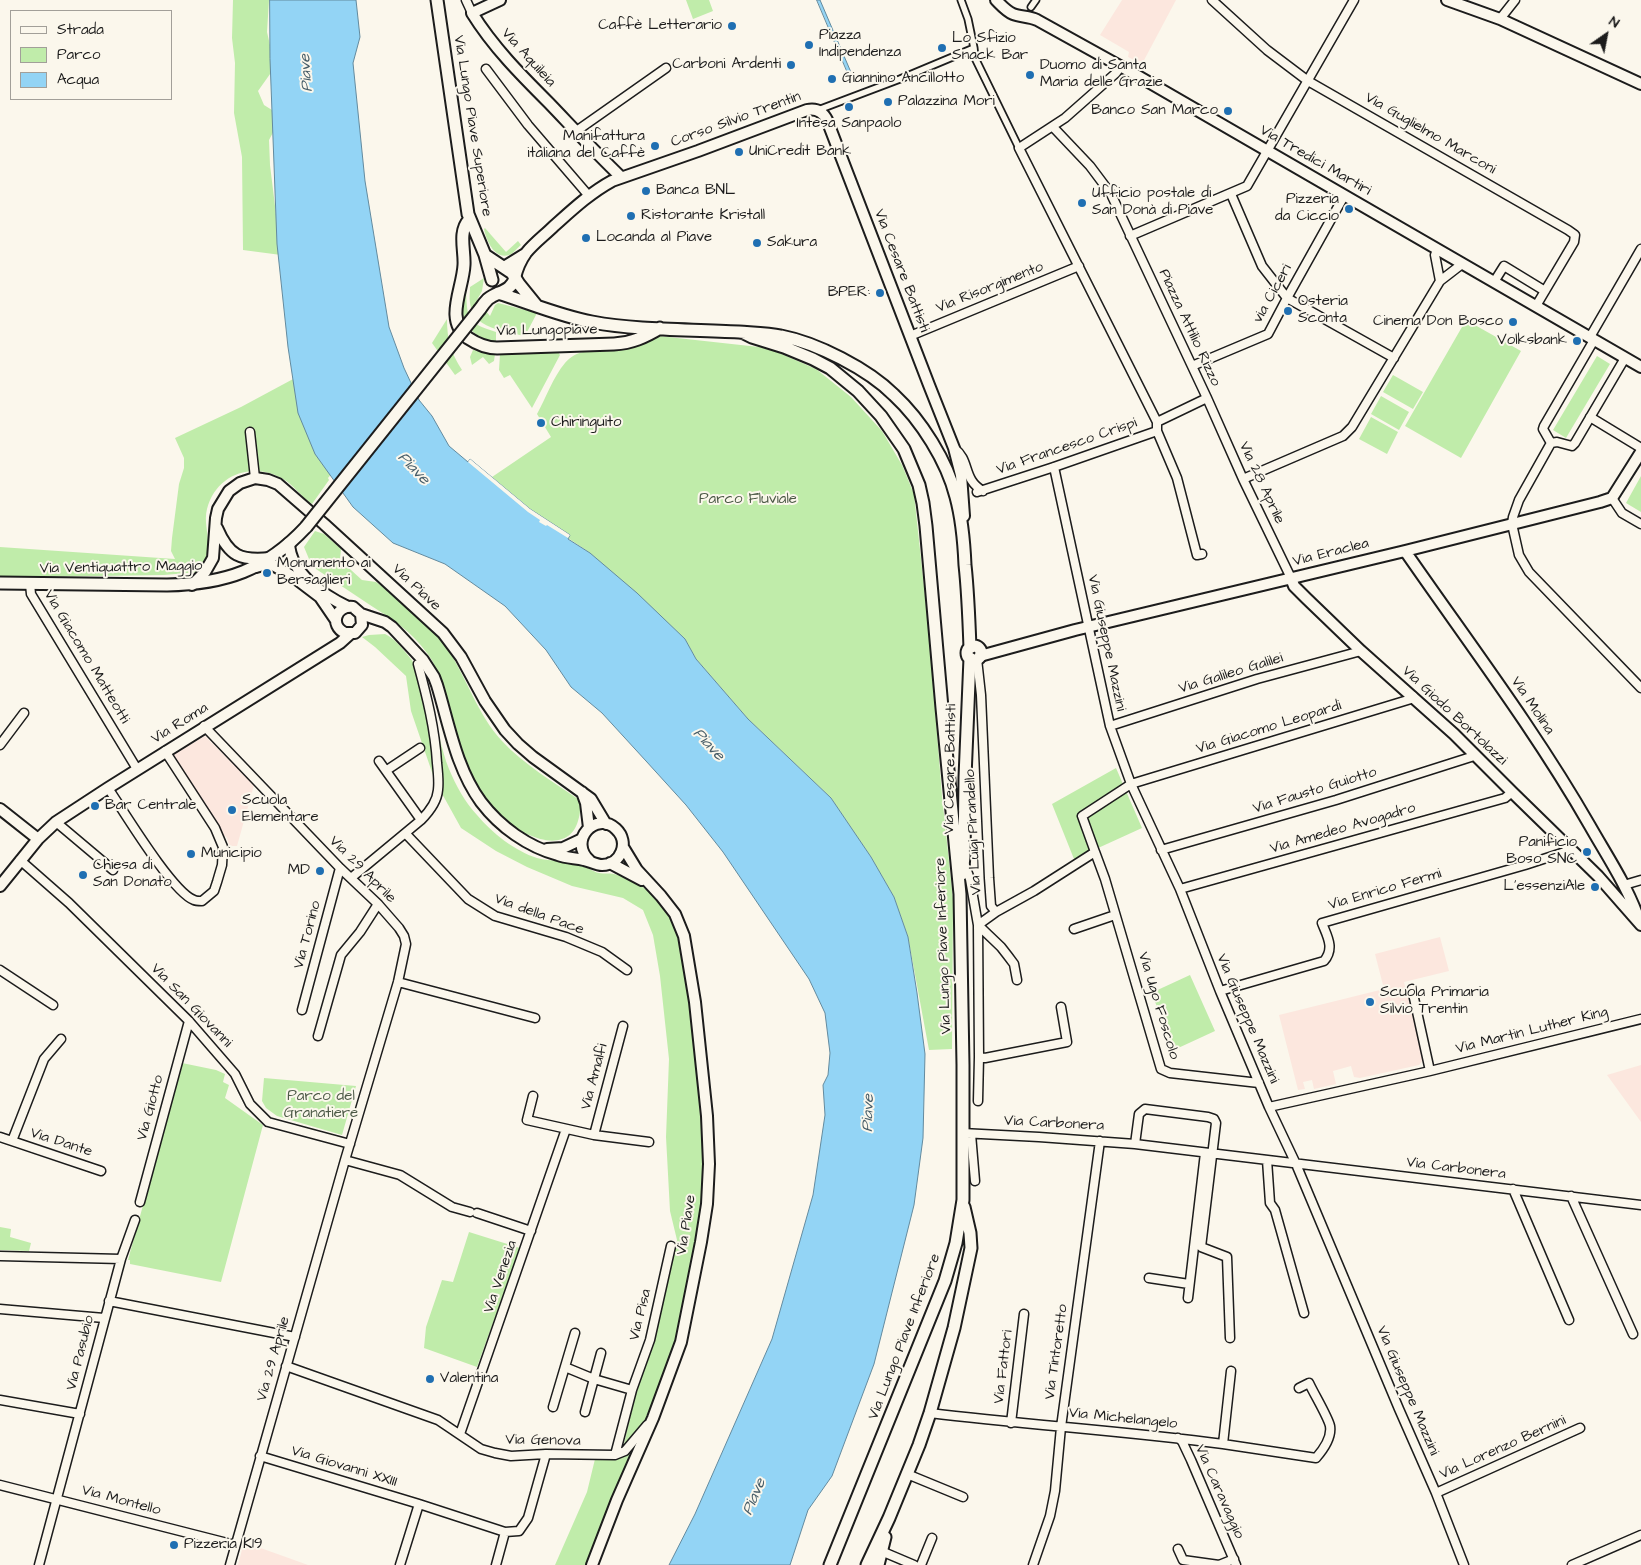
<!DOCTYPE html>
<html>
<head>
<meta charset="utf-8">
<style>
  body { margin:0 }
  #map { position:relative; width:1641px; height:1565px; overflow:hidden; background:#fbf7ec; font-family:"Architects Daughter",sans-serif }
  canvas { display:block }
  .legend { position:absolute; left:10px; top:10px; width:162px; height:90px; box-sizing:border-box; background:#fbf7ec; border:1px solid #a29f99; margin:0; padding:6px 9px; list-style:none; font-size:15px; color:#1c1c1c }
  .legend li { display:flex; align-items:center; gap:10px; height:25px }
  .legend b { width:25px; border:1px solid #a29f99 }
  .north { position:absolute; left:1581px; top:10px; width:50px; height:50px; -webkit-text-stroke:4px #fbf7ec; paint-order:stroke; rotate:33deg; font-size:14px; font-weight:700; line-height:20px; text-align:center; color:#1c1c1c }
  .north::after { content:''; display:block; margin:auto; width:18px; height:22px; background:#1c1c1c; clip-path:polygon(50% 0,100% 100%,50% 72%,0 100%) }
</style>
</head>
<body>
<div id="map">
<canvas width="1641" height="1565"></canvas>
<ul class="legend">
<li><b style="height:6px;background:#fbf7ec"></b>Strada</li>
<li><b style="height:14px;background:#c0ecaa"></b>Parco</li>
<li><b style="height:14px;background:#93d4f5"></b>Acqua</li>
</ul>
<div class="north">N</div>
</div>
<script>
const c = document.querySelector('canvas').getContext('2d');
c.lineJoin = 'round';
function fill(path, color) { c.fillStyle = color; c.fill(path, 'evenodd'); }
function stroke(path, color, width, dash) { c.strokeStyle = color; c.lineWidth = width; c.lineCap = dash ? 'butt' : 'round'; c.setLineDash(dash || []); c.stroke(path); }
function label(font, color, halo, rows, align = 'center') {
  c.font = font + ' "Architects Daughter",sans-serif'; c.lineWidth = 4; c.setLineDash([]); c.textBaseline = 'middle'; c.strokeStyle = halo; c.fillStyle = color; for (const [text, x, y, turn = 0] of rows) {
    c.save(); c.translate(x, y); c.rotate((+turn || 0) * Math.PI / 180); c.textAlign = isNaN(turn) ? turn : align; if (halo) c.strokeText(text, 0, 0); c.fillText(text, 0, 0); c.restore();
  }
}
fill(new Path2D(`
  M1122 0H1176L1142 64 1128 57 1129 52 1100 35Z
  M205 736 254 785 237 846H230L226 836 224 837 217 823 173 755Z
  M1440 937 1449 971 1404 982 1424 1059 1419 1065 1360 1078 1354 1077 1351 1066 1333 1071 1336 1084 1314 1089 1312 1080 1303 1082 1305 1089 1298 1090 1279 1015 1384 989 1375 954Z
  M1641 1065V1122L1607 1075Z
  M244 1542 308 1565H238Z`), '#fce7de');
fill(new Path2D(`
  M233 0H269L267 32 275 67 258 91 264 105 272 110 277 125 269 140 270 165 281 255 243 250 242 157 234 113 235 63 232 38Z
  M686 0H709L713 11 693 19Z
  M485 228 506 252 518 241 521 245C517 248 513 254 509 255 494 260 486 239 484 229Z
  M484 278 482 291 477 300 490 316 495 305 498 303 537 313 526 334 524 336C503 330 473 329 470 303 469 298 470 292 470 287Z
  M466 289C467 319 467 323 496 332V343C469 337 454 316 466 289Z
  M447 319C447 340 451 353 462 370L455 375 432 343Z
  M1466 320 1521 351 1461 458 1405 426Z
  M659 336 768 348 816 369 851 397 882 431 902 465 914 494 929 633 942 796 953 899 952 1049 929 1050 908 937 894 897 871 857 831 798 748 719 696 659 685 639 590 553 568 538 569 535 530 509 492 477 551 437 537 414C546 398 553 377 565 363 583 343 608 354 631 348 640 346 650 340 659 336Z
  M473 350 495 354 494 361 489 364 483 357 472 365 470 357Z
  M558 352 560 355 532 408 510 375 504 378 499 370 500 354Z
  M1597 356 1610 364 1566 438 1553 430Z
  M1393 375 1423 392 1413 409 1383 392Z
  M295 378 333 472 328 478 329 480 312 504C301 497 294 485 283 479 253 461 216 474 207 509 204 521 208 531 208 543 209 554 203 563 199 572L164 575 29 577 0 576V547L175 559 171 551 172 538 179 484 184 468V458L175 438 241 407Z
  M1381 396 1409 412 1399 430 1371 414Z
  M1371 417 1398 432 1387 454 1359 439Z
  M1641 476V512L1626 503Z
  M315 531 324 534 341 549 340 560 362 580 376 582 383 587C405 605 431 624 447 648 467 678 477 714 502 741 523 764 555 783 581 801 580 816 578 834 562 839 551 843 539 839 529 835 516 831 505 821 495 811 460 776 458 728 442 684 438 673 434 662 427 653 411 631 392 619 370 605 352 593 334 581 316 569L309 559 304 547Z
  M385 634C394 638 400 646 407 654 435 687 434 730 449 769 456 786 465 802 477 815 492 833 515 851 537 858 551 862 568 859 581 865 588 867 593 872 599 873 604 874 609 873 614 874 627 877 648 889 657 898 688 929 687 979 692 1019 698 1072 705 1125 704 1178 703 1212 696 1247 689 1281 679 1334 665 1410 623 1448L637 1388 653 1347 677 1240 670 1211 666 1137 669 1059 660 976 653 935 643 910 623 898 572 886 527 867 496 851 461 828 435 781 411 711 406 676 375 647 362 637 369 635Z
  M1116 768 1142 828 1074 859 1052 804Z
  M1190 975 1215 1031 1176 1049 1151 993Z
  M182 1063 216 1070 225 1074 223 1082 229 1085 225 1098 263 1125 221 1282 130 1264V1260H128Z
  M264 1078 356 1086 342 1135 277 1116 266 1108 262 1101Z
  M0 1227 11 1229 10 1237 31 1243 29 1251 0 1250Z
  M469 1232 520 1248 477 1367 424 1348 426 1327 442 1280 453 1282Z
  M642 1435 586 1565H555L587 1492 595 1459 616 1457Z`), '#c0ecaa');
const water = new Path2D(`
  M270 0H356L360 37 353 63 365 181 389 327 404 368 419 400 432 416 449 446 468 462 470 459 530 509 570 535 568 539 590 553 637 593 685 639 696 659 748 719 831 798 871 857 894 897 908 937 917 993 925 1054 923 1138 914 1205 874 1364 832 1476 808 1510 790 1565H669L695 1514 772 1339 813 1195 825 1115 823 1085 828 1075 830 1053 825 1013 809 979 723 852 686 805 646 761 602 713 571 687 546 650 505 606 445 564 393 543 353 507 315 454 298 413 288 347 277 244 270 59Z
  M817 0H820L853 77 850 78Z`);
fill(water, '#93d4f5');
stroke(water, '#638a9e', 1);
fill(new Path2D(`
  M470 459 530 509 570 535 568 538 547 525 546 526 539 522 540 520 528 512 468 462Z`), '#fbf7ec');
const pedestrian = new Path2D(`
  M961 0 968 19 974 48 975 58 1019 148
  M1031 7 1036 0
  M818 110 900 79 974 48`);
const minor = new Path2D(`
  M466 0 472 13
  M1212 0 1267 50 1308 81 1568 230 1575 235 1574 242 1536 306
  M1500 19 1515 0
  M486 69 528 125 589 196
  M1053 127 1090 166 1111 194 1207 398 1243 479 1291 578
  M575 132 666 68
  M1231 194 1262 266 1287 298 1394 358
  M1130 236 1247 186 1354 0
  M1437 250 1435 255 1440 281
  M1494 282 1504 266 1545 291
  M910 336 1079 266
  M1590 337 1641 249
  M1594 340 1544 426 1543 429 1551 443 1557 442 1572 446 1575 443 1625 358
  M1192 366 1268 334 1287 298 1344 196
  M1590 417 1641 448
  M1157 422 1207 398
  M1157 431 1177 478 1197 555 1202 554
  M250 432 255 478
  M1551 443 1519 500 1513 517 1512 524 1519 555 1529 572 1641 688
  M954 448C971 461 962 479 983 491
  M1054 467 1110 726 1131 784 1180 889 1220 991 1269 1107 1296 1164 1399 1409 1436 1493 1464 1565
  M1243 479 1343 436 1352 427 1440 281 1462 264
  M977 492 1054 467 1157 431V422L1019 148 1065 118 1116 73 1121 66
  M1612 498 1622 513 1641 524
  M30 584 31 594 137 769
  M977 659 981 695 989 878 991 906 996 912 1034 891 1095 852 1082 816 1131 784 1411 699 1413 696
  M204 726 340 868 378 904 399 928 404 936 406 944 398 982 345 1160 230 1565
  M1110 726 1257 679 1361 651
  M0 745 24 713
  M379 761 421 820
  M387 770 420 748
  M108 788C123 810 172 892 194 900 196 901 200 901 202 901L214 891 217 882 222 865 223 847 215 828 165 751
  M56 822 113 870
  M406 834 468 899 495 916 566 937 602 952 627 970
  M1161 850 1336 800 1471 757 1475 755
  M1095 852 1105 879 1161 1069 1170 1073 1259 1083
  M20 860 69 903 189 1021 235 1074 250 1104 268 1122 350 1144
  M964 863 970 879 978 925 1001 947 1008 956 1014 964 1017 980
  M351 878 421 820C429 812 437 802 438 790 439 782 438 772 437 763 435 729 427 697 418 664
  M1624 885 1641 880
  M1180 889 1505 798 1512 792
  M996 912 978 925 979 1057 985 1058 1067 1042 1061 1007
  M1074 929 1115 915
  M0 970 53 1005
  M398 982 535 1018
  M1412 989 1430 1071
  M1220 991 1324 961C1335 948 1327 936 1322 923L1525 865 1571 850
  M302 1010 340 868
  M318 1036 341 955 360 932 378 904
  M533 1096 527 1120 594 1135 649 1142
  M978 1101 979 1057
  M1269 1107 1430 1071 1641 1019
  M962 1133 1039 1137 1135 1144 1641 1205
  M971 1134 975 1181
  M594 1135 623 1026
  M0 1137 101 1171
  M12 1141 44 1059 61 1039
  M1135 1144 1139 1114 1145 1109 1208 1117 1214 1119 1216 1123 1201 1247 1227 1257 1230 1338
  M345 1160 400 1175 452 1207 470 1212
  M1267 1160 1270 1203 1275 1210 1304 1313
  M1513 1189 1569 1320
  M1571 1196 1633 1334
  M140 1202 189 1021
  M477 1213 531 1231
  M0 1256 121 1259 39 1565
  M121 1259 135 1220
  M1149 1278 1189 1284
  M1188 1298 1205 1153
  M109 1301 295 1337
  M0 1309 104 1318
  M286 1366 438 1420 481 1449 495 1453 511 1456 546 1454 615 1455 625 1451 647 1425
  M565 1367 594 1379 632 1390
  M0 1400 80 1414
  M553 1407 575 1333
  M585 1412 601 1353
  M930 1413C1028 1425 1125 1431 1223 1444L1231 1371
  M1011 1423 1024 1314
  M460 1434 566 1129
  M1178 1438 1182 1441 1191 1460 1236 1565
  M1223 1444 1316 1458C1323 1450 1332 1438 1330 1426 1328 1417 1314 1394 1309 1383L1299 1388
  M615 1455 632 1390 650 1340 671 1246
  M260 1456 419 1504 505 1532 519 1531 528 1518 546 1454
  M907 1474 963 1497
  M0 1485 235 1545
  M1436 1493 1580 1428
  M1178 1549 1183 1560 1219 1565 1234 1559
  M881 1551 914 1565
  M400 1565 419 1504
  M496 1565 505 1532
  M921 1565 932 1538
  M1033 1565 1050 1516 1055 1491 1061 1427 1100 1141
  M1572 1565 1641 1535`);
const tertiary = new Path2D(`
  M500 0 472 13C493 47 521 75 549 103 573 128 596 153 621 177
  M996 0C1001 5 1006 11 1013 14 1020 17 1029 16 1037 20L1138 76 1641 367
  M1447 0 1500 19 1641 84
  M504 267 525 254
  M515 278C517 269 521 260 526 253 534 243 545 235 554 226 572 210 590 193 612 181L698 151 807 110C817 108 823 112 827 120L929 385 954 448 961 475 964 516
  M217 528C229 556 240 561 270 558
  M289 543C290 573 323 595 348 607
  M1405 551C1468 642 1535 730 1590 826 1607 856 1628 887 1639 920
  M256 567 267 564 273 565 295 578 320 597 335 619
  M1291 578 1294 586 1306 598 1361 651 1454 734 1512 792 1598 876 1641 925
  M192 585 205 572 213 558 216 518 218 509 229 491 240 483 255 478 268 480 278 484 324 524 443 633 461 657 485 701 505 730 518 744 533 757 591 799 606 824
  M361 614 362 625 355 633H345C329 625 336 605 353 607L361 614 385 622 392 627 423 660 434 677 437 685C449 724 456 768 481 802 500 827 528 847 558 855 566 858 575 858 584 860 590 861 596 865 602 865 621 865 630 842 616 829 596 810 567 841 590 861
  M980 656 1075 630 1405 551 1600 502 1612 498 1641 452
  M582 792 586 803 589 828
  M0 809 38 839
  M547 849 563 848 582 839
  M610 863 642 880
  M0 886 38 839 56 822 108 788 340 643 350 634
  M592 1565 617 1500 653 1418 681 1342 701 1242 707 1204 709 1164 707 1116 695 1002 684 936 675 914 661 896 637 870 623 847`);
const secondary = new Path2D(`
  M437 0 468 214 485 255 492 280
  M469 220C458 232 465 251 464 265 463 289 444 320 468 338 477 344 487 348 497 348L614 344C632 343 645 337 660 328
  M485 255 512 273 519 284 536 305
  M498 293C530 303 560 316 592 322 640 331 691 329 739 332 753 333 768 333 781 336 817 343 868 369 894 395 921 420 947 461 956 497 962 519 964 542 965 565 968 592 969 620 970 648
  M480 309C482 306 485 302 488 299 498 291 511 292 515 278
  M744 333 752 337 784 347 813 359 830 368 858 391 881 416 904 449 919 485 923 503 926 526 942 708 960 894 963 1065V1200L956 1243 945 1281 830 1565
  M0 583 167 585C225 584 266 570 306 527
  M967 653a7 7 0 1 1 14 0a7 7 0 1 1-14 0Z
  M962 874 964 857 965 777 970 658
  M867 1565 889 1518 919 1445 930 1413 954 1328 971 1248 970 1233 964 1207
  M878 1565 885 1537`);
stroke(pedestrian, '#1c1c1c', 9);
stroke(minor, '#1c1c1c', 11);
stroke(tertiary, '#1c1c1c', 14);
stroke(secondary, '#1c1c1c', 15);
stroke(pedestrian, '#fbf7ec', 5.5);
stroke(minor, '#fbf7ec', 8);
stroke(tertiary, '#fbf7ec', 10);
stroke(secondary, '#fbf7ec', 11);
const secondaryBridge = new Path2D(`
  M306 527 480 309`);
stroke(secondaryBridge, '#1c1c1c', 15, []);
stroke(secondaryBridge, '#fbf7ec', 11);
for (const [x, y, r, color] of [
  [732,26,5,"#1f6fb2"],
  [809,45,5,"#1f6fb2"],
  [942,48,5,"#1f6fb2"],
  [791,65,5,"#1f6fb2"],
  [1030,75,5,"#1f6fb2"],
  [832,79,5,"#1f6fb2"],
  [888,102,5,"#1f6fb2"],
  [849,107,5,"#1f6fb2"],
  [1228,111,5,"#1f6fb2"],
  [655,146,5,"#1f6fb2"],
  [739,152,5,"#1f6fb2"],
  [646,191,5,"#1f6fb2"],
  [1082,203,5,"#1f6fb2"],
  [1349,209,5,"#1f6fb2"],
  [631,216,5,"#1f6fb2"],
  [586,238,5,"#1f6fb2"],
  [757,243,5,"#1f6fb2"],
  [880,293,5,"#1f6fb2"],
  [1288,311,5,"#1f6fb2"],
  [1513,322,5,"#1f6fb2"],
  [1577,341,5,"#1f6fb2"],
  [541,423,5,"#1f6fb2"],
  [267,573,5,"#1f6fb2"],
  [95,806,5,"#1f6fb2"],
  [232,810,5,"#1f6fb2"],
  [1587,852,5,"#1f6fb2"],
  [191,854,5,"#1f6fb2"],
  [320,871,5,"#1f6fb2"],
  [83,875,5,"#1f6fb2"],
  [1595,887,5,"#1f6fb2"],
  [1370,1002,5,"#1f6fb2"],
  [430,1379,5,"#1f6fb2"],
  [174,1545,5,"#1f6fb2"]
]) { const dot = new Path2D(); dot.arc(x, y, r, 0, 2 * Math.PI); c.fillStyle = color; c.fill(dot); stroke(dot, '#fbf7ec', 2); }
label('15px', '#1c1c1c', '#fbf7ec', [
  ["Caffè Letterario",722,26,"right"],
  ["Piazza",819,36],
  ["Indipendenza",819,53],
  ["Lo Sfizio",952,39],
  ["Snack Bar",952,56],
  ["Carboni Ardenti",781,65,"right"],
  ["Duomo di Santa",1040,66],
  ["Maria delle Grazie",1040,83],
  ["Giannino Ancillotto",842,79],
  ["Palazzina Mori",898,102],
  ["Banco San Marco",1218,111,"right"],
  ["Intesa Sanpaolo",849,124,"center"],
  ["Manifattura",645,137,"right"],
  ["italiana del Caffè",645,154,"right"],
  ["UniCredit Bank",749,152],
  ["Banca BNL",656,191],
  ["Ufficio postale di",1092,194],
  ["San Donà di Piave",1092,211],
  ["Pizzeria",1339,200,"right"],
  ["da Ciccio",1339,217,"right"],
  ["Ristorante Kristall",641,216],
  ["Locanda al Piave",596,238],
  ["Sakura",767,243],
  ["BPER:",870,293,"right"],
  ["Osteria",1298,302],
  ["Sconta",1298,319],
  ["Cinema Don Bosco",1503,322,"right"],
  ["Volksbank",1567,341,"right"],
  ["Chiringuito",551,423],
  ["Monumento ai",277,564],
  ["Bersaglieri",277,581],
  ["Scuola",242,801],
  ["Elementare",242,818],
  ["Bar Centrale",105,806],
  ["Panificio",1577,843,"right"],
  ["Boso SNC",1577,860,"right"],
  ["Municipio",201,854],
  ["Chiesa di",93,866],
  ["San Donato",93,883],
  ["MD",310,871,"right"],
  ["L'essenziAle",1585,887,"right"],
  ["Scuola Primaria",1380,993],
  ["Silvio Trentin",1380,1010],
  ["Valentina",440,1379],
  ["Pizzeria K19",184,1545]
], 'left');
label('15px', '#1c1c1c', '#fbf7ec', [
  ["Via Aquileia",528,58,48],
  ["Corso Silvio Trentin",736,120,-20],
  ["Via Lungo Piave Superiore",472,126,81],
  ["Via Guglielmo Marconi",1430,134,30],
  ["Via Tredici Martiri",1315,161,30],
  ["Via Cesare Battisti",901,271,69],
  ["Via Risorgimento",990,288,-22],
  ["via Ciceri",1273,294,-61],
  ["Piazza Attilio Rizzo",1189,328,65],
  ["Via Lungopiave",547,331,-1],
  ["Via Francesco Crispi",1067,447,-19],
  ["Via 28 Aprile",1261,483,65],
  ["Via Eraclea",1331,553,-14],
  ["Via Ventiquattro Maggio",121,568,-1],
  ["Via Piave",416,588,43],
  ["Via Giuseppe Mazzini",1106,643,78],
  ["Via Giacomo Matteotti",86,657,59],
  ["Via Galileo Galilei",1231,674,-17],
  ["Via Molina",1532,706,56],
  ["Via Giodo Bortolazzi",1454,716,43],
  ["Via Roma",180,724,-32],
  ["Via Giacomo Leopardi",1269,728,-17],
  ["Via Cesare Battisti",951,769,-89],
  ["Via Fausto Guiotto",1315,791,-17],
  ["Via Amedeo Avogadro",1343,829,-16],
  ["Via Luigi Pirandello",974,832,-93],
  ["Via 29 Aprile",362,870,45],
  ["Via Enrico Fermi",1385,890,-16],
  ["Via della Pace",539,915,20],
  ["Via Torino",308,935,-75],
  ["Via Lungo Piave Inferiore",944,946,-92],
  ["Via San Giovanni",191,1006,46],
  ["Via Ugo Foscolo",1158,1006,73],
  ["Via Giuseppe Mazzini",1247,1019,67],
  ["Via Martin Luther King",1532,1031,-14],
  ["Via Amalfi",595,1077,-75],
  ["Via Giotto",151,1108,-75],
  ["Via Carbonera",1054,1124,3],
  ["Via Dante",61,1143,18],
  ["Via Carbonera",1456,1169,7],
  ["Via Piave",687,1225,-81],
  ["Via Venezia",501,1277,-71],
  ["Via Pisa",641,1315,-76],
  ["Via Lungo Piave Inferiore",905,1337,-69],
  ["Via Tintoretto",1057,1352,-82],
  ["Via Pasubio",81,1353,-76],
  ["Via 29 Aprile",274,1359,-74],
  ["Via Fattori",1004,1367,-83],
  ["Via Giuseppe Mazzini",1407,1391,67],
  ["Via Michelangelo",1123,1419,6],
  ["Via Genova",543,1441,1],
  ["Via Lorenzo Bernini",1503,1448,-24],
  ["Via Giovanni XXIII",344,1467,17],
  ["Via Caravaggio",1219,1492,66],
  ["Via Montello",121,1501,15]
]);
label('15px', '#4d5a47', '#fbf7ec', [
  ["Parco Fluviale",748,500],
  ["Parco del",321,1097],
  ["Granatiere",321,1114]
]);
label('italic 16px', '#465c68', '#fbf7ec', [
  ["Piave",307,73,-94],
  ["Piave",413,469,46],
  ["Piave",708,745,47],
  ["Piave",869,1113,-88],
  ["Piave",755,1497,-67]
]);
</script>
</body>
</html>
